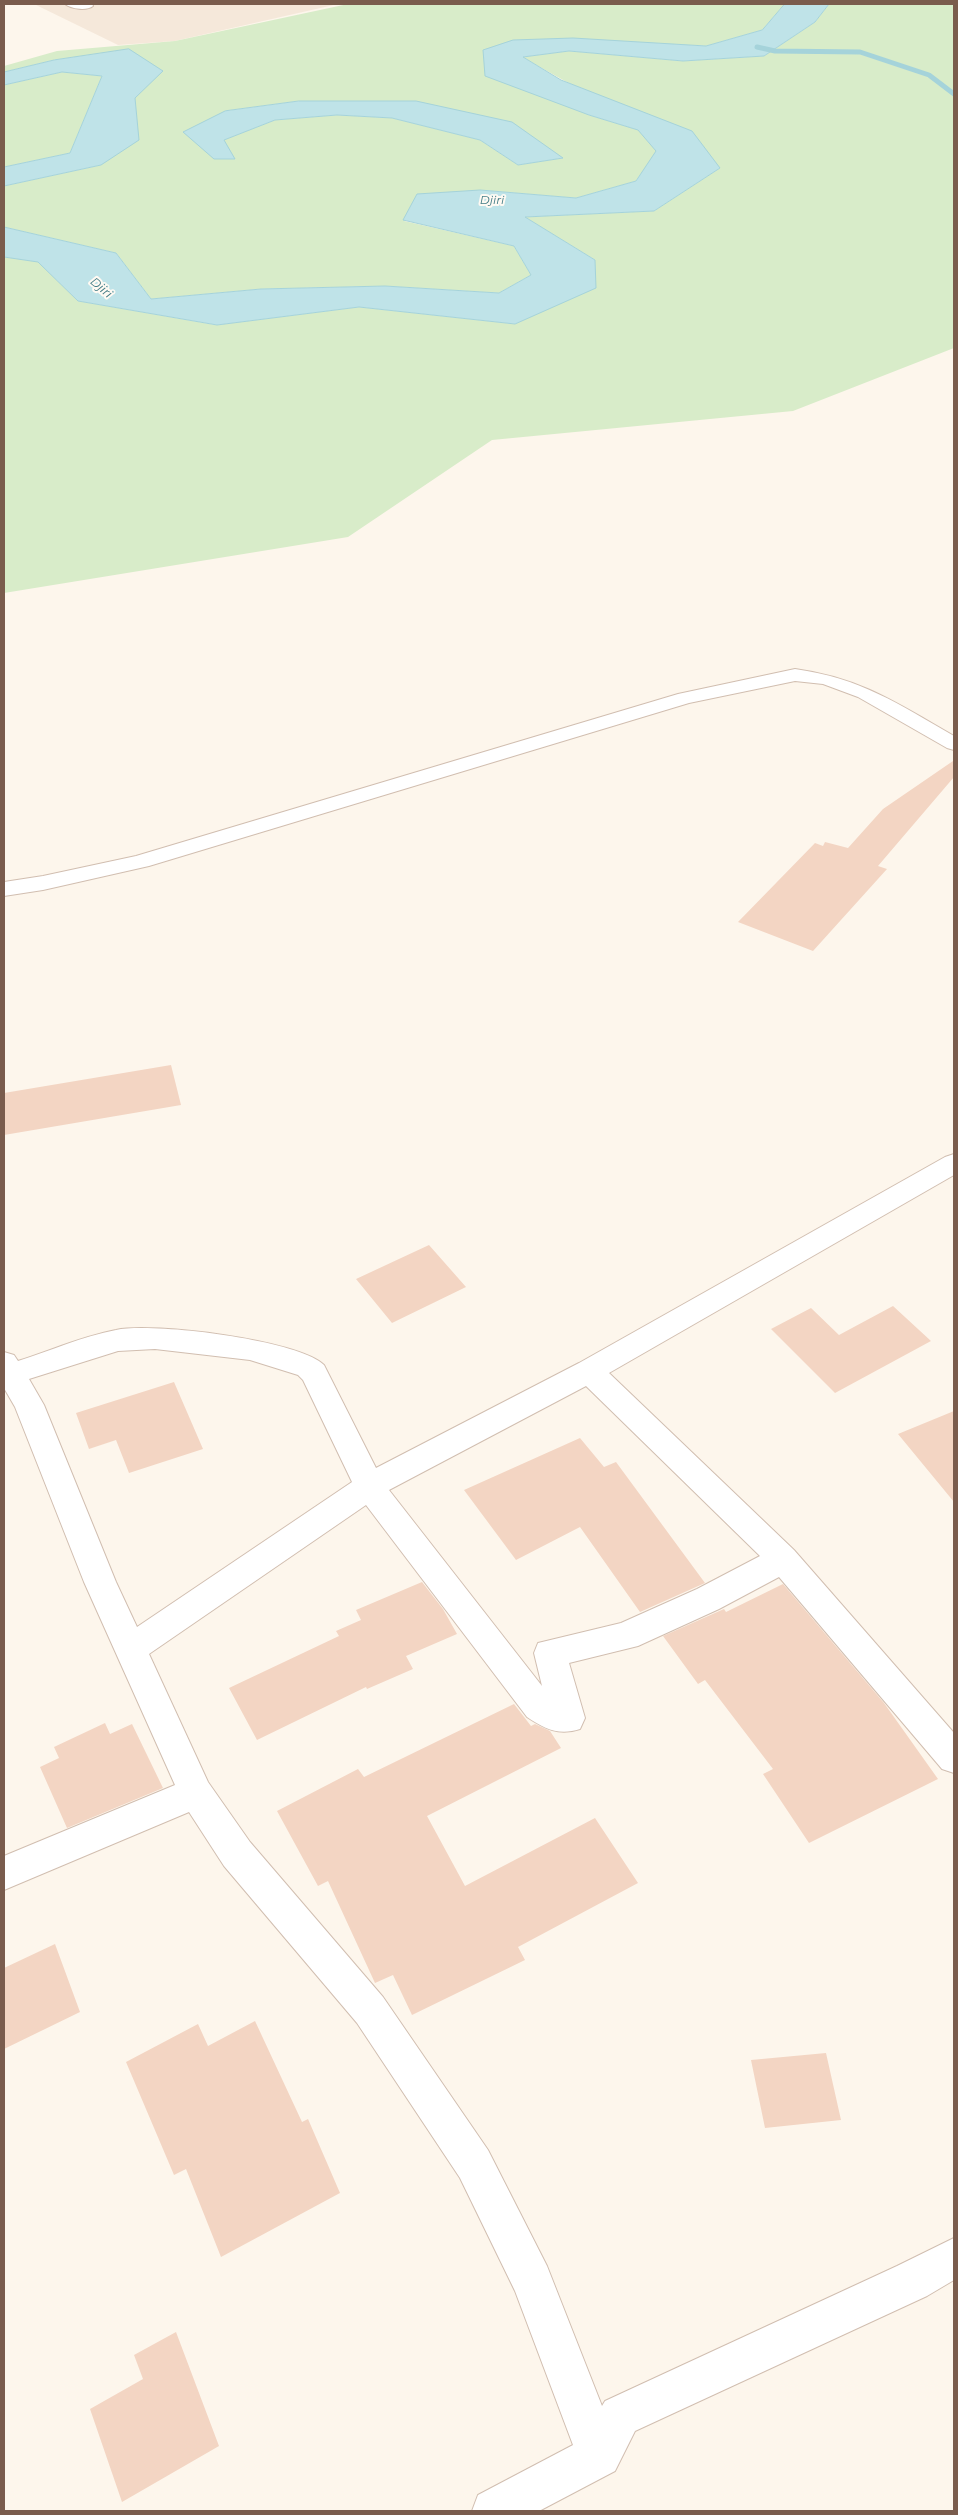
<!DOCTYPE html>
<html>
<head>
<meta charset="utf-8">
<style>
  body { margin:0 }
  #map { position:relative; width:958px; height:2515px; overflow:hidden; background:#fdf6ec; font-family:Montserrat,sans-serif }
  canvas { display:block }
  .frame { position:absolute; inset:0; border:5px solid #7a5c4d; pointer-events:none }
</style>
</head>
<body>
<div id="map">
<canvas width="958" height="2515"></canvas>
<div class="frame"></div>
</div>
<script>
const c = document.querySelector('canvas').getContext('2d');
c.lineJoin = 'round';
function fill(path, color) { c.fillStyle = color; c.fill(path, 'evenodd'); }
function stroke(path, color, width, dash) { c.strokeStyle = color; c.lineWidth = width; c.lineCap = dash ? 'butt' : 'round'; c.setLineDash(dash || []); c.stroke(path); }
function label(font, color, halo, rows, align = 'center') {
  c.font = font + ' Montserrat,sans-serif'; c.lineWidth = 4; c.setLineDash([]); c.textBaseline = 'middle'; c.strokeStyle = halo; c.fillStyle = color; for (const [text, x, y, turn = 0] of rows) {
    c.save(); c.translate(x, y); c.rotate((+turn || 0) * Math.PI / 180); c.textAlign = isNaN(turn) ? turn : align; if (halo) c.strokeText(text, 0, 0); c.fillText(text, 0, 0); c.restore();
  }
}
fill(new Path2D(`
  M34 4H338L175 41 118 45Z`), '#f5e8da');
fill(new Path2D(`
  M348 4H785L762 30 706 46 643 43 483 50 589 115 639 130 657 151 636 181 576 198 480 190 404 221 514 246 531 275 499 293 385 286 261 289 151 299 116 253 4 227V186L101 165 128 50 54 60 4 72V66L57 51 175 41ZM299 101H416L562 158 518 165 480 140 392 118 337 115 275 120 223 140 225 111Z
  M829 4H954V348L793 411 492 440 348 537 4 593V257L38 261 78 301 216 325 359 307 515 324 595 260 524 217 654 211 720 168 522 57 569 51 683 61 764 56 815 22Z
  M62 72 102 76 70 153 4 167V85Z`), '#d8ecc9');
const water = new Path2D(`
  M785 4H829L815 22 764 56 683 61 569 51 523 57 561 80 692 131 720 168 654 211 525 217 595 260 596 288 515 324 359 307 217 325 78 301 38 262 4 257V227L116 253 151 299 261 289 385 286 499 293 531 275 514 246 403 220 417 194 480 190 576 198 636 181 656 151 638 130 589 115 485 76 483 50 513 40 573 38 706 46 762 30Z
  M129 49 163 71 135 98 139 140 101 165 4 186V167L70 153 102 76 62 72 4 85V72L54 60Z
  M299 101H416L512 122 563 158 518 165 480 140 392 118 337 115 275 120 224 140 235 159H214L183 132 225 111Z`);
fill(water, '#bfe3e8');
stroke(water, '#a5d3da', 1);
stroke(new Path2D(`
  M757 47 775 51 860 52 929 75 954 94`), '#a5d3da', 5);
fill(new Path2D(`
  M953 761 954 777 878 866 887 869 813 951 738 922 815 843 823 846 825 842 848 848 883 809Z
  M171 1065 181 1105 4 1135V1093Z
  M429 1245 466 1287 392 1323 356 1279Z
  M893 1306 931 1341 835 1393 771 1329 811 1308 839 1335Z
  M174 1382 203 1449 129 1473 116 1440 89 1449 76 1413Z
  M954 1411V1502L898 1434Z
  M580 1438 604 1467 616 1462 705 1583 640 1612 580 1527 516 1560 464 1490Z
  M422 1582 443 1609 457 1634 406 1656 413 1669 367 1689 366 1687 257 1740 229 1688 339 1636 336 1631 361 1620 356 1610Z
  M783 1584 884 1703 938 1779 809 1843 763 1774 773 1769 705 1680 698 1684 663 1636 724 1609 726 1612Z
  M514 1704 531 1726 535 1724 550 1731 561 1748 427 1816 465 1886 595 1818 638 1883 518 1947 525 1960 412 2015 393 1975 375 1983 328 1881 318 1886 277 1811 358 1769 364 1777Z
  M105 1723 110 1734 132 1724 163 1788 67 1828 40 1767 59 1758 54 1747Z
  M55 1944 80 2012 4 2049V1968Z
  M255 2021 302 2122 308 2119 340 2193 221 2257 186 2169 174 2175 126 2062 198 2024 208 2046Z
  M826 2053 841 2120 765 2128 751 2060Z
  M176 2332 219 2446 122 2502 90 2409 143 2379 134 2355Z`), '#f3d5c3');
const street = new Path2D(`
  M65 4H92L93 6C87 11 71 9 65 4Z
  M795 669C861 678 898 704 954 736V750L947 748 858 697 823 684 795 681 689 703 149 866 43 890 4 896V882L43 876 136 856 678 694Z
  M954 1154V1175L609 1373 794 1550 954 1733V1773L942 1769 779 1577 719 1609 638 1646 569 1663 585 1718 580 1729C559 1736 545 1729 527 1717L366 1505 149 1654 208 1782 250 1842 383 1997 488 2150 547 2266 602 2406 605 2401 897 2266 954 2238V2280L927 2296 635 2431 615 2471 539 2511H472L478 2495 573 2445 515 2291 460 2178 357 2023 224 1866 189 1812 4 1890V1856L175 1785 84 1582 15 1407 4 1388V1352L14 1355 18 1361C50 1351 83 1336 116 1330 153 1322 299 1340 324 1365L376 1468 579 1363 945 1157ZM155 1349 250 1360 298 1375 303 1380 352 1482 137 1627 116 1582 44 1405 29 1379 118 1351ZM586 1386 760 1556 697 1589 621 1623 538 1643 534 1653 542 1686 389 1490Z`);
stroke(street, '#d1beb0', 2);
fill(street, '#fff');
label('italic 12px', '#437c86', '#fffaf3', [
  ["Djiri",492,200],
  ["Djiri",101,288,40]
]);
</script>
</body>
</html>
